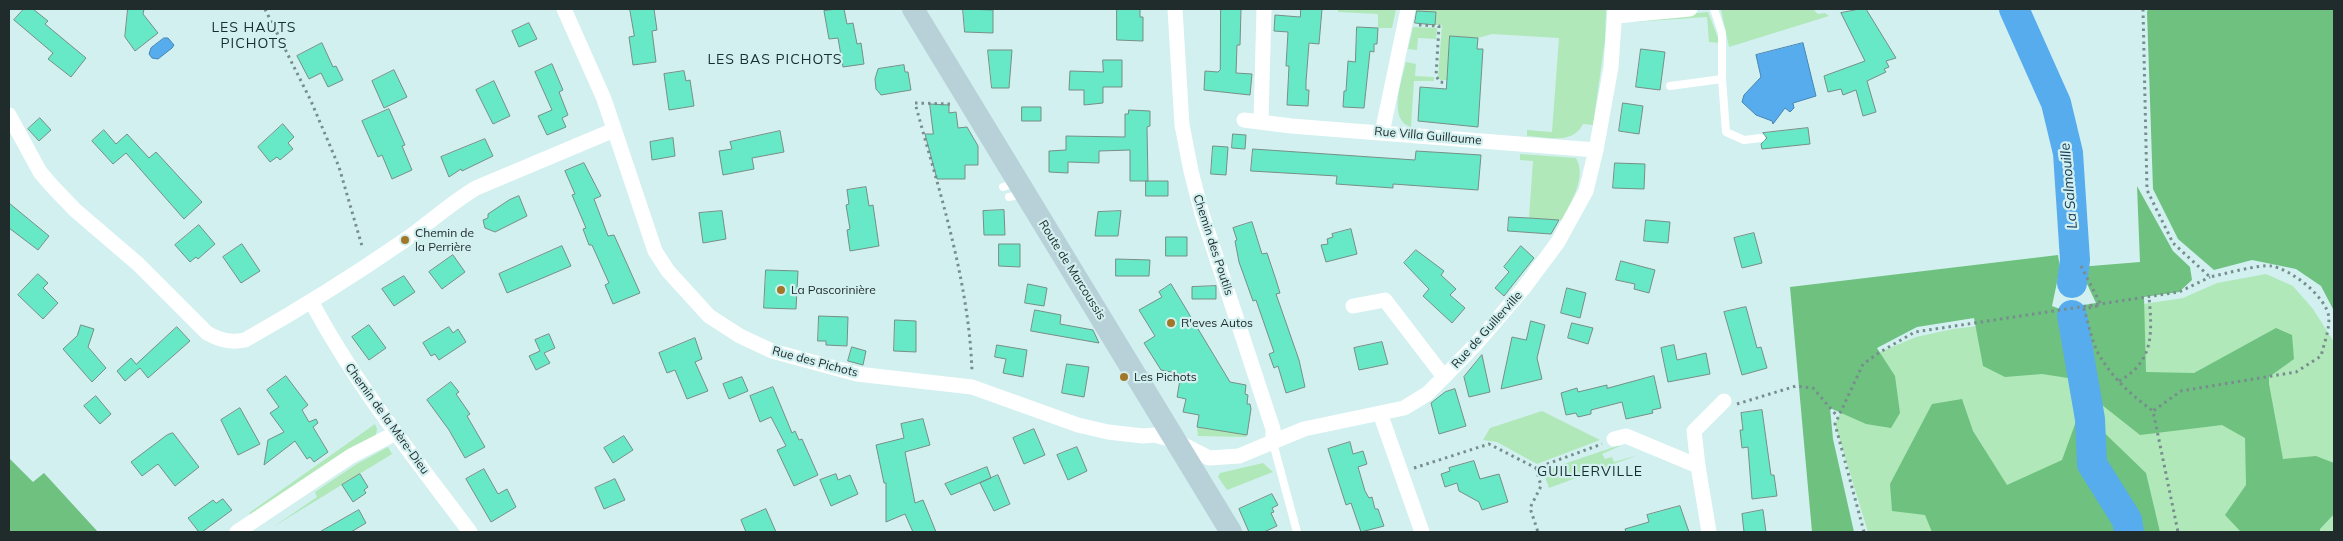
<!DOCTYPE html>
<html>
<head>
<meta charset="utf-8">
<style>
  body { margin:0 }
  #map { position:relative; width:2343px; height:541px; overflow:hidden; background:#d2f0f0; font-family:Mulish,sans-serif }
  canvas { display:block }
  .frame { position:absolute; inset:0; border:10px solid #202b2c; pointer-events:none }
</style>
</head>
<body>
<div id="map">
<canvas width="2343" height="541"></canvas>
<div class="frame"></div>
</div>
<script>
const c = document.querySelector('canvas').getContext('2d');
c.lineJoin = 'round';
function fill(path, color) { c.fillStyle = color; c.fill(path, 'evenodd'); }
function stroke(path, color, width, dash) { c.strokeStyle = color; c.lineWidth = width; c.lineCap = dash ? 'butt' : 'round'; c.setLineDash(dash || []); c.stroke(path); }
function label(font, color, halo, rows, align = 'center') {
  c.font = font + ' Mulish,sans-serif'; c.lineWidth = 4.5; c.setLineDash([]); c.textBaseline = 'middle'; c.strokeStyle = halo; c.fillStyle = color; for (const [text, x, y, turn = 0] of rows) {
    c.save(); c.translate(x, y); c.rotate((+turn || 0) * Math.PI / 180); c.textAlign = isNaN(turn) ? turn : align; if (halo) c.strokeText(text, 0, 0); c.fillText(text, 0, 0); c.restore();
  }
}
fill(new Path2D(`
  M1338 9H1396L1392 28H1378V14L1338 12Z
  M1416 9H1606L1605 40 1593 125 1583 124C1573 145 1547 137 1527 136V130L1552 132 1559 38 1492 34 1478 38 1450 36 1447 80H1441L1438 77 1442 25H1435L1436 12 1416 11Z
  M1743 9H1813L1818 14 1825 13 1829 16 1729 47 1721 10Z
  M1708 12 1720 43 1709 42 1707 17 1633 22 1655 17Z
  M1413 27 1437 28 1436 39 1418 38 1417 50 1408 49Z
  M1406 62 1416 64 1415 76 1434 77V81H1414L1411 127C1387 120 1402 80 1406 62Z
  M1520 154 1576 158C1587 177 1571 202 1562 220L1529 218 1533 161 1520 160Z
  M2266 274 2293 286 2313 309 2334 342V532H1868L1835 424 1863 364 1880 352 1916 337 1953 329 2072 315 2183 298 2217 283Z
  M1542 411 1600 440 1537 464 1497 442 1483 440 1490 428Z
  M375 424 377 429 376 435 251 516 249 513Z
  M1197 427 1247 435 1246 437 1198 436Z
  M1617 446H1620L1602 454 1605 459 1612 457 1614 462 1638 455 1549 488 1543 471Z
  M388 447 392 454 273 527 317 497 315 492 355 465Z
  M1263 463 1273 472 1227 490 1218 477 1220 473Z`), '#b0e8b9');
fill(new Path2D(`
  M2148 9H2334V311L2321 286 2296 269 2252 260 2214 270 2178 239 2153 189 2147 12Z
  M2137 186 2173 251 2190 267 2192 280 2179 292 2144 297 2146 372 2194 373 2276 328 2292 335 2294 359 2269 377V384L2283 459 2316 456 2334 463V514L2320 529V532H2241L2225 515 2246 485 2245 438 2222 425 2140 435 2068 378 2042 374 2005 377 1983 366 1974 318 1917 327 1877 348 1895 376 1900 413 1891 428 1866 424 1830 408 1833 439 1854 532H1812L1790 287 2058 255 2060 268 2052 306 2060 309 2096 303 2079 267 2140 262Z
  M1962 399 1973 431 2007 485 2062 460 2078 416 2090 419 2146 473 2160 532H1932L1925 515 1892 511 1890 484 1932 404Z
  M9 458 33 482 44 473 98 532H9Z`), '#6ec17f');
const water = new Path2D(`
  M164 38H168L174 45 172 48 158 59 152 58 149 54 151 48Z
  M1803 43 1816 96 1793 103 1794 108 1790 112 1785 108 1773 124 1772 121 1756 115 1742 102 1744 95 1761 77 1756 55Z`);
fill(water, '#57aced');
stroke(water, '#4685b3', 1);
stroke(new Path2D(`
  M2014 9 2056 103 2068 153 2075 260 2072 283
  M2072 315 2090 419 2092 464 2127 520 2129 532`), '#57aced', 30);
const building = new Path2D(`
  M24 9H33L48 21 45 24 86 58 71 77 48 59 53 53 14 20Z
  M128 9H144L143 14 158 33 135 51 125 37Z
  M630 9H654L657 30 652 31 656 62 633 65 629 37 634 36Z
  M837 9H844L847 24 853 23 857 44 861 43 864 64 843 67 838 38 829 39 824 11Z
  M963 9 993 10V33L965 32Z
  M1117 9H1140V17H1143V41L1117 40Z
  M1221 9H1241L1240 45H1237L1236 73 1252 74 1250 95 1204 90 1205 71 1218 72 1220 70Z
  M1301 9H1322L1319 44 1309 43 1306 82V90H1309L1308 106 1287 105 1289 66H1286L1288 32 1274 31 1275 15 1300 17Z
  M1860 9H1866L1896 58 1886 61 1889 67 1884 69 1886 72 1867 81 1876 112 1863 116 1856 90 1843 95 1841 89 1828 92 1824 76 1865 61 1841 13Z
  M1417 11 1436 12 1435 25 1415 23Z
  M529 23 537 39 519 47 512 31Z
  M1357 27 1378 28 1377 44H1374V52L1370 51 1364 108 1343 107 1344 91H1346L1348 61 1355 62Z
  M1450 36 1478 38 1477 49H1483L1478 127 1418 121 1420 87 1446 89Z
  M322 43 333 67 336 66 343 80 328 87 321 73 309 79 297 56Z
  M1641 49 1665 52 1660 90 1636 87Z
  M988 50H1012L1009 88H992Z
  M1103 60H1122V87H1103V103L1084 105V90H1069L1070 71 1103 72Z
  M552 64 563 90 559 92 568 115 562 118 566 127 547 135 538 116 552 110 535 72Z
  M904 65 905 72H908L911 90 881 95 876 89 875 79 878 69Z
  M394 70 407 97 384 108 372 81Z
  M684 71 686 81 690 80 694 106 669 110 664 74Z
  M494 81 510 116 493 124 476 90Z
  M1623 103 1643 106 1639 134 1619 131Z
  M930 104 949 105V113L956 112 958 128 967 127 978 146V165H965V179H937L925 134H933Z
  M1022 107H1041V121H1022Z
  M389 109 405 145 402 146 412 170 392 179 382 155 378 157 362 121Z
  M1129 110 1150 111V126L1147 127 1148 181H1130V150L1099 151V163L1068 162V173L1049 172V151L1066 150V136L1125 137V114H1128Z
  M40 118 51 130 39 141 28 129Z
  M283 124 294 137 288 143 293 149 280 160 277 157 270 162 258 147Z
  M1808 128 1810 144 1762 149 1761 144 1767 138 1763 133Z
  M104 130 116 144 127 134 149 158 156 152 202 202 184 219 126 153 113 164 92 141Z
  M780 131 784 152 752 158 754 169 723 175 719 151 732 149 730 142Z
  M1233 134 1246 135 1245 149 1232 148Z
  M673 138 675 156 652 160 650 142Z
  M485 139 493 156 462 171 461 169 449 177 441 157Z
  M1213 146 1228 147 1226 175 1211 174Z
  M1253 149 1415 160 1416 151 1481 155 1478 190 1393 184V188L1336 184 1337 176 1251 171Z
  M584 163 601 196 594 199 608 236 614 235 640 293 613 304 605 285 609 283 592 245H589L583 229 586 228 572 195 575 194 565 171Z
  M1615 163 1645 164 1644 189 1613 188Z
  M1146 181H1168V196H1146Z
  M866 187 869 206 873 205 879 246 850 251 847 230 850 229 846 205 849 204 847 190Z
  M519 196 527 216 495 232 485 228 483 220 488 218V214L509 200Z
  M9 203 49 236 38 250 9 228Z
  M1004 210 1005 235H984L983 211Z
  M722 211 726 239 703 243 699 213Z
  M1121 211 1118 236H1095L1098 212Z
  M1509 217 1529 218 1559 220 1551 234 1508 231Z
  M1646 220 1670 222 1668 243 1644 241Z
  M1252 222 1262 254 1267 253 1276 280 1280 293 1276 294 1299 360 1305 387 1286 393 1278 366 1274 368 1269 354 1274 352 1256 300 1253 301 1239 262 1235 241 1237 240 1233 228Z
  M199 225 215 244 198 259 196 257 190 262 175 245Z
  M1351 229 1357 254 1326 262 1321 245 1328 244 1327 239 1333 237 1332 234Z
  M1754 233 1762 263 1742 268 1734 238Z
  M1166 237H1187V256H1166Z
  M242 244 260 271 241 283 223 257Z
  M999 244H1020V267L999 266Z
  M562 246 571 266 507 293 499 274Z
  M1521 246 1534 258 1504 296 1495 288 1509 272 1504 267Z
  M1416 250 1444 271 1441 275 1456 289 1450 295 1465 308 1452 323 1423 296 1429 289 1404 263Z
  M453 255 465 272 442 289 429 272Z
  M1116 259 1150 260 1149 276H1116Z
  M1621 261 1655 270 1649 293 1634 289 1635 284 1616 280Z
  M766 270 798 271 796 309 764 308Z
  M38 274 48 283 43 288 58 303 43 319 18 295Z
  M404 276 415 292 394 306 382 289Z
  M1028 284 1047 288 1044 306 1025 303Z
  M1171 284 1230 382 1246 385 1245 394 1248 395 1247 404H1250L1251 409 1247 435 1197 427 1199 415 1183 412 1186 399 1177 397 1181 374 1161 370 1144 343 1155 336 1139 310 1162 297 1159 292Z
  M1216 286V299H1192V287Z
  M1567 288 1586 293 1580 318 1561 313Z
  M1746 307 1757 348 1761 347 1767 368 1742 375 1724 312Z
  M1035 310 1061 315 1060 324 1093 330 1099 343 1031 331Z
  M819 316 848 317 847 346 826 345V341H818Z
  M895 320 916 321V352L894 351Z
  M1531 321 1545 325 1537 358 1542 379 1501 389 1512 337 1526 340Z
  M1572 323 1593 328 1588 344 1568 338Z
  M81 325 94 329 88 347 106 368 92 382 63 349 77 336Z
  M369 325 386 348 369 360 352 337Z
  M177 327 190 341 148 378 140 368 125 381 117 371 131 358 136 364Z
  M449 327 453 333 458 329 466 342 439 360 435 354 431 356 423 343Z
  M549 334 555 348 544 353 550 363 536 370 529 356 540 351 535 340Z
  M695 338 702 359 695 362 708 391 687 399 675 370 667 373 659 353Z
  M1382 342 1388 364 1359 370 1354 348Z
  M997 345 1027 350 1023 377 1003 373 1006 359 995 357Z
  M1674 345 1677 360 1706 353 1710 374 1668 382 1661 348Z
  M852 347 866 351 863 365 848 361Z
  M1482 355 1490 392 1469 397 1464 377Z
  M1067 364 1089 367 1084 397 1062 393Z
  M286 376 308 405 302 410 309 422 316 419 318 423 313 427 328 452 314 462 310 457 307 459 295 441 264 465 268 440 284 432 270 413 279 407 267 390Z
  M1654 376 1661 408 1652 410 1653 413 1626 419 1622 402 1591 410V414L1578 417 1576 413 1566 415 1561 393 1577 388 1578 392 1607 385V388Z
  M742 377 748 391 729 399 723 384Z
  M451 382 459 392 456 394 470 414 467 416 485 447 465 458 449 430 427 400Z
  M773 387 792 433 795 431 799 440 802 439 818 475 794 486 777 450 786 446 771 417 760 422 750 396Z
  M1455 389 1466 426 1439 434 1431 403 1445 392Z
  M96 396 111 414 100 424 84 406Z
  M240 408 260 444 238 455 221 420Z
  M1762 410 1771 475H1774L1777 496 1752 499 1748 447 1742 448 1740 430H1743L1741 413Z
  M923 419 930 445 905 452 915 503 923 500 936 532H913L905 514 886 522V483H884L876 445 904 438 901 424Z
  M1034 429 1045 455 1024 464 1013 438Z
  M173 433 199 467 175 486 158 464 142 476 131 462 167 435Z
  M624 436 633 450 613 463 604 448Z
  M1350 442 1353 454 1363 451 1367 464 1358 467 1365 491 1369 498 1372 497 1375 509H1378L1384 526 1361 532 1351 503 1346 505 1328 449Z
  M1077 447 1087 471 1068 480 1057 455Z
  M1474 461 1480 479 1499 474 1508 502 1482 510 1479 502 1459 491 1457 483 1445 487 1441 474 1450 471 1449 468Z
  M987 467 991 478 951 495 945 484Z
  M484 469 498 494 507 489 516 507 491 522 466 479Z
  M360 474 368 487 364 490 366 493 353 502 342 485Z
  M836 474 838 480 850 475 858 494 831 506 820 480Z
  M998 475 1010 504 994 511 980 483Z
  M615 479 625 500 604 509 595 488Z
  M1272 494 1278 505 1272 508 1274 512 1271 513 1277 526 1264 532H1249L1239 509Z
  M223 499 232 510 202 532H199L188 518 213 500 216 503Z
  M1680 506 1689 532H1626L1625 529 1649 522 1647 515Z
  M766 509 776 532H746L741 520Z
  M359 510 366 523 351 532H320Z
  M1763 510 1766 532H1744L1742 514Z`);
fill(building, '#67e8c6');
stroke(building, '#768f86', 1);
stroke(new Path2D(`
  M265 9 311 101 339 167 362 246
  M2143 9 2147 190 2173 243 2210 277C2224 274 2260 264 2271 266 2291 269 2327 297 2329 318 2329 331 2324 344 2321 356L2296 372 2181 391 2153 411 2178 532
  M1419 25 1439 26 1436 76 1440 82 1447 83
  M950 104 915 103C939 191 969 280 972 372
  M2081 266 2100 303 2097 306 2084 309C2088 322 2091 338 2097 351 2110 376 2131 395 2153 411
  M2119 381C2155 361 2152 332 2149 296
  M1737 404 1796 386 1813 388 1838 417
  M1414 468 1489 444 1536 468 1602 444
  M1536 468 1541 486 1530 508 1538 532
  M1864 532 1835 424 1863 364 1880 352 1915 332 2179 292 2210 277`), '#788d8d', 3, [2.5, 4]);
stroke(new Path2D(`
  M1714 9 1722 33V79L1726 132 1744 140 1761 138
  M1670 86 1722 79
  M1003 187 1016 183
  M1009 197 1023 194
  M1273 443 1297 532`), '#fff', 8);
stroke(new Path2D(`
  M564 9 604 99 655 251 668 271 709 316 740 336 772 351 857 374 972 387 1078 425 1108 432 1143 436 1154 435 1174 440 1209 458 1239 456 1304 429 1404 408 1427 394 1444 377 1476 344 1523 289 1558 242 1586 191 1596 150 1611 67 1615 9
  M1175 9 1182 125 1191 171 1202 214 1273 429V443
  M1616 16 1690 9
  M9 115 40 172 52 186 75 210 138 264 207 333C220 340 230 343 245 340 300 309 353 276 405 240 429 223 451 203 476 188L614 130
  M1244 120 1291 126 1596 150
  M1261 121 1264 9
  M1382 133 1408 9
  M311 301C355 384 414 457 470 532
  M1353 306 1385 300 1444 377
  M1380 413 1422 532
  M1614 439 1626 436 1698 466
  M237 532 351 456 396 433
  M1709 532 1698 466 1694 431 1724 401`), '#fff', 15);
stroke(new Path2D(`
  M913 9 1231 532`), '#b8d0d7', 22);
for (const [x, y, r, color] of [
  [405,240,5,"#a37728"],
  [781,290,5,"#a37728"],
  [1171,323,5,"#a37728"],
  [1124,377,5,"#a37728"]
]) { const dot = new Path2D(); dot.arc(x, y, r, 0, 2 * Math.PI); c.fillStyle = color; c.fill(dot); stroke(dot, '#d2f0f0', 2); }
label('12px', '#202b2c', '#d2f0f0', [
  ["Rue Villa Guillaume",1428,136,5],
  ["Chemin des Poutils",1213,245,72],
  ["Route de Marcoussis",1072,270,58],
  ["Rue de Guillerville",1487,330,-48],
  ["Rue des Pichots",815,362,15],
  ["Chemin de la Mère-Dieu",387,419,54]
]);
label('12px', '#202b2c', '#d2f0f0', [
  ["Chemin de",415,233],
  ["la Perrière",415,247],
  ["La Pascorinière",791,290],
  ["R'eves Autos",1181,323],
  ["Les Pichots",1134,377]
], 'left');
c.letterSpacing = '1px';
label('14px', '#172f2f', '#d2f0f0', [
  ["LES HAUTS",254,28],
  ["PICHOTS",254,44],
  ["LES BAS PICHOTS",775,60],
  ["GUILLERVILLE",1590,472]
]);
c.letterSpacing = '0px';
label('italic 14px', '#173b56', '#d2f0f0', [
  ["La Salmouille",2069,186,-95]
]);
</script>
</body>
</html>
